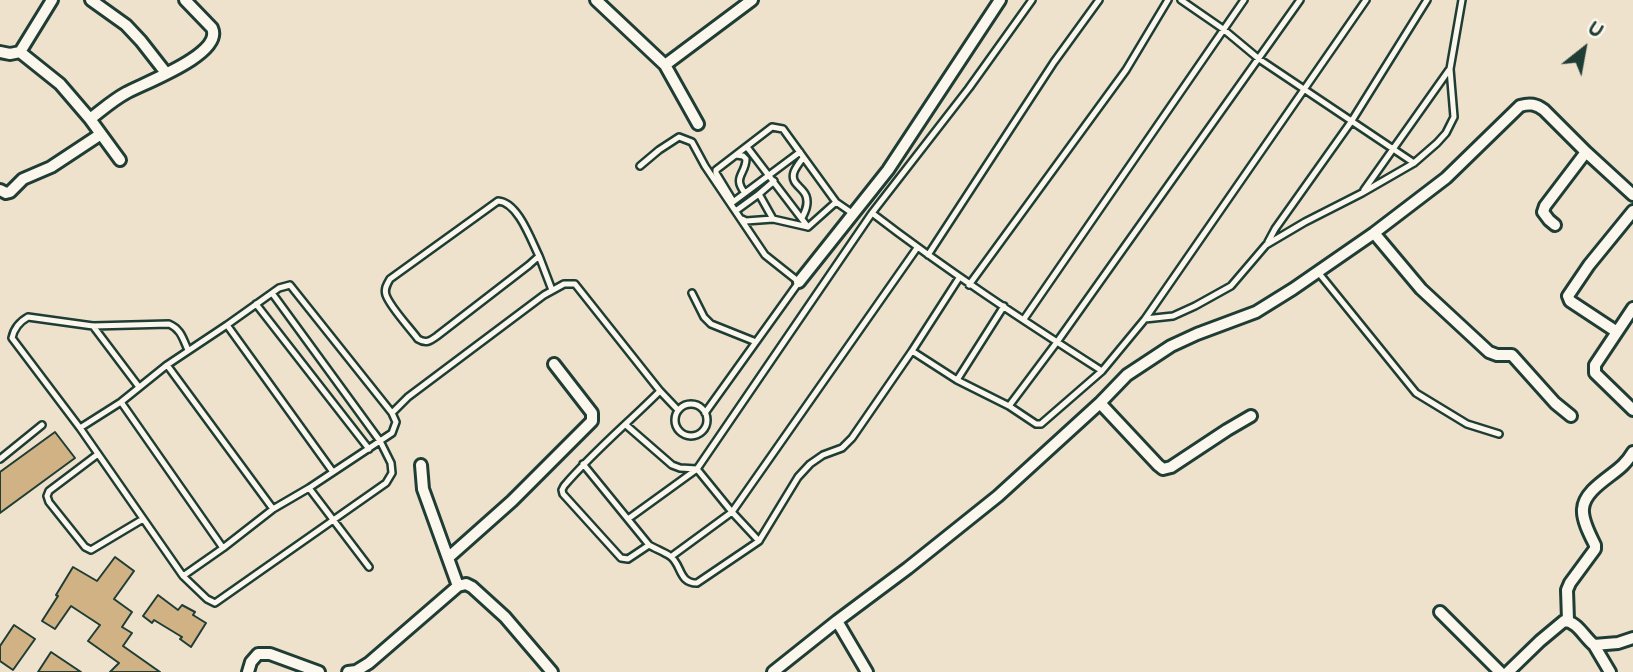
<!DOCTYPE html>
<html>
<head>
<meta charset="utf-8">
<style>
  body { margin:0 }
  #map { position:relative; width:1633px; height:672px; overflow:hidden; background:#eee2cd; font-family:"Balsamiq Sans",sans-serif }
  canvas { display:block }
  .north { position:absolute; left:1549px; top:14px; width:70px; height:70px; -webkit-text-stroke:5px #fbf7ec; paint-order:stroke; rotate:31deg; font-size:19px; font-weight:700; line-height:28px; text-align:center; color:#1f3d34 }
  .north::after { content:''; display:block; margin:auto; width:24px; height:32px; background:#1f3d34; clip-path:polygon(50% 0,100% 100%,50% 72%,0 100%) }
</style>
</head>
<body>
<div id="map">
<canvas width="1633" height="672"></canvas>
<div class="north">U</div>
</div>
<script>
const c = document.querySelector('canvas').getContext('2d');
c.lineJoin = 'round';
function fill(path, color) { c.fillStyle = color; c.fill(path, 'evenodd'); }
function stroke(path, color, width, dash) { c.strokeStyle = color; c.lineWidth = width; c.lineCap = dash ? 'butt' : 'round'; c.setLineDash(dash || []); c.stroke(path); }
const building = new Path2D(`
  M55 432 75 458 0 513V472Z
  M115 557 134 571 114 599 132 612 122 627 132 633 123 646 160 672H110L119 663 88 641 100 625 71 606 55 629 42 621 58 596 56 595 73 567 97 581Z
  M158 595 178 610 182 605 195 612 193 615 206 623 191 647 180 639 182 637 154 620 152 623 143 616Z
  M14 625 35 639 13 670 0 661V646Z
  M51 652 81 672H38Z`);
fill(building, '#d0b284');
stroke(building, '#1f3d34', 2);
const service = new Path2D(`
  M1181 0 1223 29 1259 59 1414 163
  M747 147 808 227
  M736 155 743 156 746 159C746 174 732 177 745 193
  M640 166 659 150 679 137 692 142 705 166 765 255 799 282 705 413
  M1364 190 1449 70
  M498 201C518 202 531 240 539 256L529 265 437 336C430 341 426 344 418 339 410 328 390 307 386 295 384 289 387 284 390 279Z
  M733 201 716 173V170L772 127 783 129 836 202 852 213
  M733 202 800 152
  M737 210 759 194
  M872 213 969 88 1032 0
  M802 218C805 212 809 204 806 196 803 187 790 184 794 172 796 167 800 162 803 158
  M742 219 746 221 773 219 808 227 836 202
  M773 219 759 194 774 181
  M1268 242 1275 229 1351 122 1427 0
  M928 255 1054 62 1099 0
  M539 256 552 290
  M1318 272 1416 393 1467 424 1499 434
  M969 285 1126 70 1168 0
  M692 293 704 317 711 324 756 342
  M256 304 369 449
  M1024 319 1244 0
  M1145 319 1366 0
  M227 325 333 472
  M93 326 139 387
  M188 350C183 339 181 329 169 324L93 326 28 317C19 322 14 328 12 338L80 428 183 576 223 548 273 509 309 488 392 433 396 422 392 413 408 397 544 295 564 284H575L660 391 678 410
  M912 351 959 278
  M167 365 273 509
  M957 380 1004 306
  M660 391C628 423 593 452 564 486L562 490 563 494 621 558 628 559 649 545C656 549 664 552 670 556 682 564 678 583 697 583L759 541 798 477 810 464 823 455 842 448 852 438 912 351 957 380 1009 406 1036 424H1041L1102 371 1145 319 1173 316 1195 306 1231 286 1266 245 1305 222 1362 193 1414 163 1437 143 1446 133 1454 117 1450 69 1462 0
  M121 402 223 548
  M675 420a16 16 0 1 1 32 0a16 16 0 1 1-32 0Z
  M1009 406 1057 342 1300 0
  M626 425 672 465 680 468 697 469 732 512 759 541
  M80 428 121 402 167 365 227 325 279 288 290 285 392 413
  M98 454 49 491 47 496 49 502 85 547 91 550 143 519
  M0 459 42 425
  M583 464 649 545
  M309 488 369 567
  M628 519 697 469 872 213C946 270 1024 321 1102 371
  M672 556 732 512 917 248
  M183 576 207 599 215 603 386 483 392 473 391 463 380 441 272 293`);
const minor = new Path2D(`
  M91 0 126 25 141 41 166 73
  M596 0 665 65 698 124
  M0 52 10 54 20 52 52 0
  M20 52 60 84 90 119 120 160
  M665 65 752 0
  M90 119C102 110 113 100 126 93 144 83 224 54 212 28L185 0
  M0 190 6 193 10 192 23 179 51 167 101 134
  M1555 225 1549 220 1543 212 1545 206 1586 152
  M1374 233 1421 289 1489 352 1497 355H1512L1555 403 1571 416
  M799 282 888 170 1000 0
  M1633 308 1595 365V373L1633 410
  M1617 332 1570 301 1568 296 1589 265 1633 211
  M1100 403 1158 465 1163 469 1171 467 1227 430 1251 416
  M421 465 423 489 458 586
  M449 557 512 501 592 421V413L554 364
  M1440 612 1500 672
  M1568 620 1567 590 1570 583 1595 549V545C1590 535 1582 520 1583 509 1584 490 1611 477 1623 465 1626 462 1630 457 1633 452
  M837 621 867 672
  M1594 645 1610 672
  M248 672 251 662 258 654H270L319 672
  M348 672 356 671 369 663 458 586 466 584 472 587 505 617 552 672
  M773 672 837 621 908 568 998 496 1100 403 1127 375 1171 346 1197 334 1256 312 1293 289 1374 233 1446 178 1520 106C1530 103 1536 104 1544 110L1586 152 1633 195
  M1508 672 1540 641 1564 621C1577 621 1584 637 1594 645L1618 643 1633 638`);
stroke(service, '#1f3d34', 10);
stroke(minor, '#1f3d34', 16);
stroke(service, '#fbf7ec', 5);
stroke(minor, '#fbf7ec', 10);
</script>
</body>
</html>
